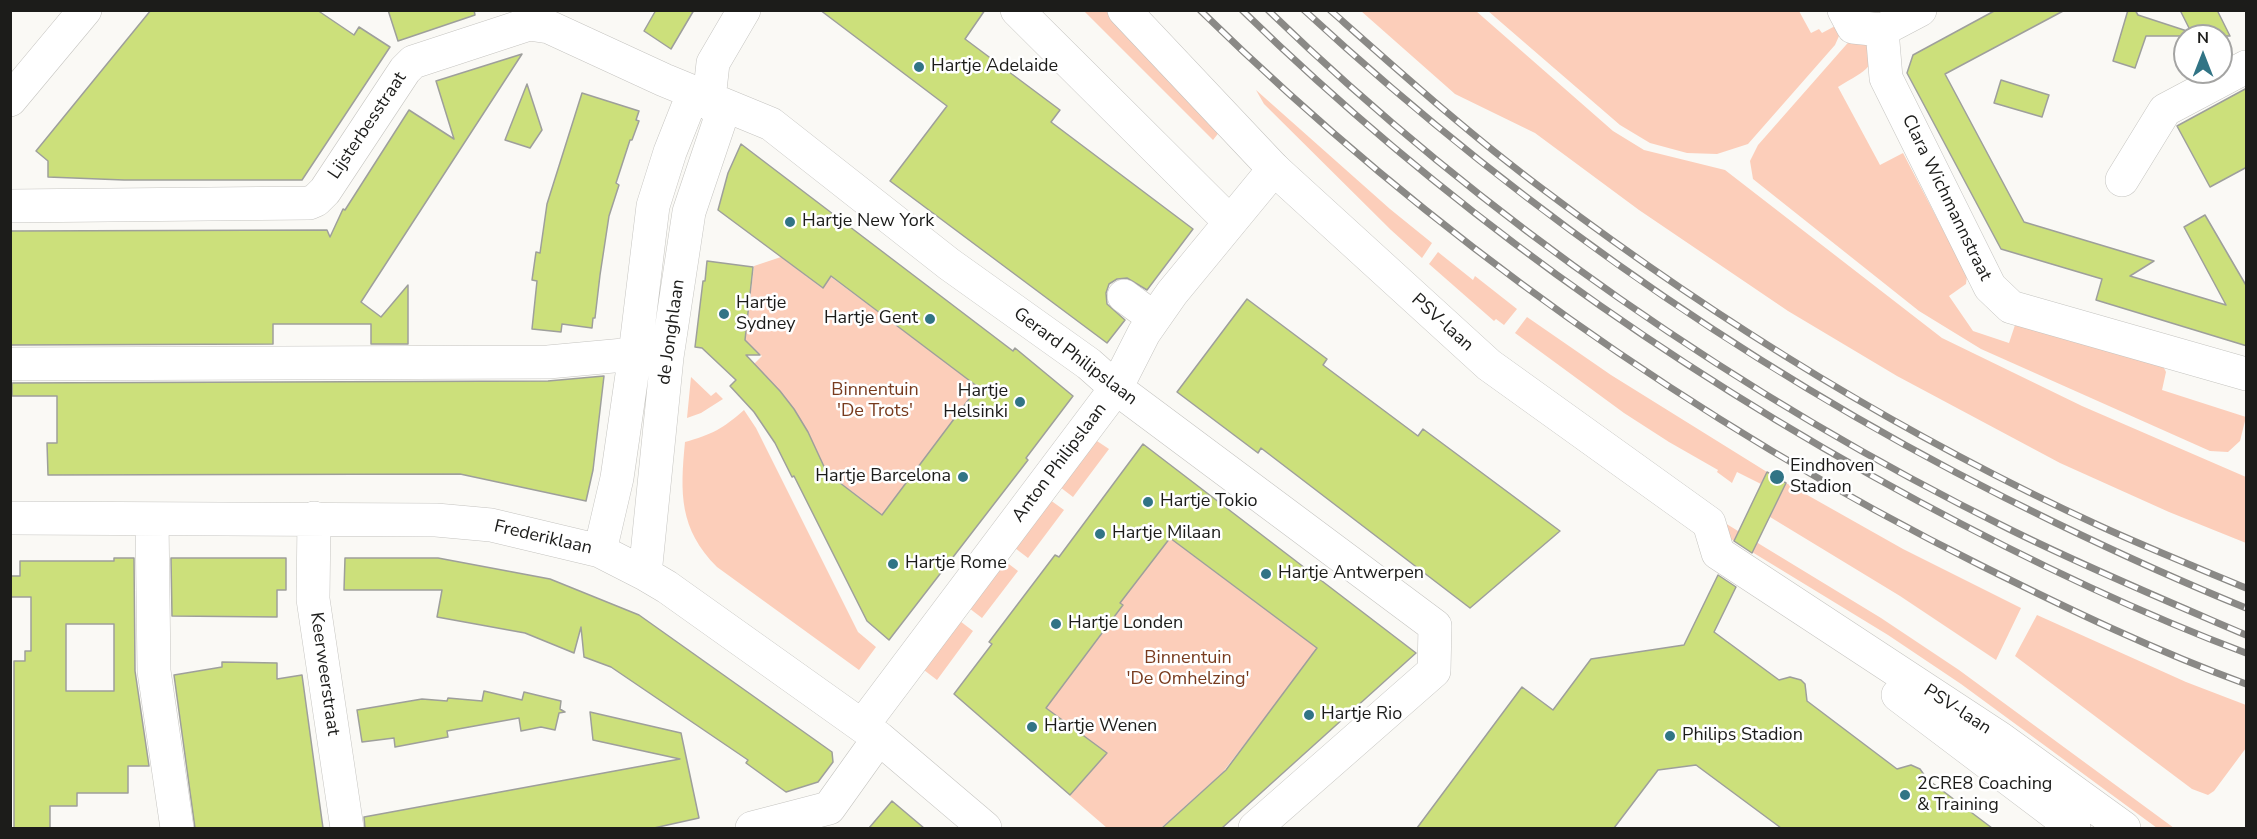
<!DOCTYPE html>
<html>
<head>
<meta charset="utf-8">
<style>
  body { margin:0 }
  #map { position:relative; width:2257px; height:839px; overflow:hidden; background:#faf9f5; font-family:"Nunito Sans",sans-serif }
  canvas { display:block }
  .frame { position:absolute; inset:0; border:12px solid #1c1c1a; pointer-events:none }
  .north { position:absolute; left:2173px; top:24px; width:60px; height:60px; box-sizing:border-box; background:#fff; border:2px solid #a4a4a3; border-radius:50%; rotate:0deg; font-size:16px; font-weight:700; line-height:24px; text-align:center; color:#1c1c1a }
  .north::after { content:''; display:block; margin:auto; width:21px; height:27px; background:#317485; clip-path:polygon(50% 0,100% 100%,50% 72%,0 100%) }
</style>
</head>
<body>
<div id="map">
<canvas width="2257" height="839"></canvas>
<div class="frame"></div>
<div class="north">N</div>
</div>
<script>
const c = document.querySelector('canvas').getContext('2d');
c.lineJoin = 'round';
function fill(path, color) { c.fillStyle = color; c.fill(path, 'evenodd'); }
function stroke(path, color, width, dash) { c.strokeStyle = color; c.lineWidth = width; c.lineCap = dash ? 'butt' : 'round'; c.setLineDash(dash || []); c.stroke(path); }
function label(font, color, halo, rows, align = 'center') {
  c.font = font + ' "Nunito Sans",sans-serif'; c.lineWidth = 5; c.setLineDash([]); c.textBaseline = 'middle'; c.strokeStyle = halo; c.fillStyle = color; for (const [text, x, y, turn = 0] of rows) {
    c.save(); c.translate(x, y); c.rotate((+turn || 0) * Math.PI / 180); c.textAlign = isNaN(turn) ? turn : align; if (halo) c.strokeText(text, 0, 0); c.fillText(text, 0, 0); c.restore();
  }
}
fill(new Path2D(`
  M1084 11H1106L1224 126 1213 140Z
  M1361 11H1476L1613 131 1644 150 1725 170 1942 338 2082 406 2246 477V543L2169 512 2060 463 1897 376 1788 311 1639 210 1535 133 1455 94Z
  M1488 11H1799L1811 33 1819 29 1822 33 1837 25 1839 36 1835 45 1748 144 1717 154 1687 153 1650 143 1620 125Z
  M1869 32C1878 70 1868 68 1838 87L1880 165 1903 153 1967 276 1966 284 1949 296 1973 331 2009 343 2015 325 2023 322 2162 364 2166 372 2162 390 2246 417 2240 441 2228 452 2210 451 1981 349 1919 311 1753 179 1750 161 1758 145 1853 37Z
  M1256 90 1390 209 1432 243 1422 258 1391 230 1264 104Z
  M1438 252 1473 280 1475 276 1517 309 1504 325 1496 319 1494 321 1429 264Z
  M781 257 822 288 831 277 980 388 896 496 867 544 869 509 871 506 817 465 822 462C806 424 784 392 754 364L762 356 745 340 754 266Z
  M1527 317 1611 375 1767 472 1761 484 1737 472 1732 483 1717 472 1718 470 1669 442 1624 413 1515 333Z
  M691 377 711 396 716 392 723 399 701 413 687 418Z
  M744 410 756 428 858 632 876 647 859 670 717 567C679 529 680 493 685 442 711 435 724 428 744 410Z
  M1091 437 1109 449 1073 497 1056 484Z
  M1786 483 1903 549 2021 608 1996 660 1900 596 1770 517Z
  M1046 497 1064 510 1028 558 1011 545Z
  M1720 520 1881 618 1959 670 2174 828H2157L1961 684 1888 635 1716 530Z
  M1175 532 1180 546 1308 641 1321 645 1223 772 1161 828H1107L1070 796 1107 753 1043 707 1057 693 1123 606 1120 602Z
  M1001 558 1018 571 982 618 965 605Z
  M2037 615 2186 682 2246 705V748L2214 791 2208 795 2192 789 2015 656Z
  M956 618 973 631 937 680 920 667Z`), '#fcceba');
const building = new Path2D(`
  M151 10H317L354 35 359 27 390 47 302 180H124L48 177V161L36 151Z
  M388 10H474L475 15 398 41Z
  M656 10H694L671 49 644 31Z
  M820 10H985L965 39 1060 110 1051 122 1193 229 1147 290 1127 278 1117 279 1109 284 1106 293 1107 304 1125 320 1107 343 890 181 947 106Z
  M1996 10H2065L1945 74 2024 222 2154 261 2130 276 2226 305 2184 227 2205 215 2247 287V346L2096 300 2102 279 2001 249 1907 73 1913 55Z
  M2128 10H2135L2138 15 2187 31 2186 36H2146L2135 68 2113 61Z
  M2180 10H2217L2230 36H2193Z
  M522 54 361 302 381 317 408 285V344H371V324H273V344L10 345V231L327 230 330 237 343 209 345 210 409 110 454 139 436 81Z
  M2001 80 2049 95 2042 117 1994 103Z
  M527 84 542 130 530 148 505 140Z
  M2247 88V167L2210 187 2177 126Z
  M582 93 639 111 636 120 639 121 632 140H630L616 183 619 185 609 216 600 275 595 318H593L592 328 562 324 561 332 532 329 537 281 532 280 536 252 540 253 547 204Z
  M741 144 1013 351 1015 348 1073 396 1026 458 1028 460 889 640 867 621 794 476 792 477 775 443 754 412 730 386 736 380 702 348 695 347 703 281H705L707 261 753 267 745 340 760 355H746L780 391 794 409 808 432 827 473 882 515 978 387 831 276 823 288 718 210 728 173Z
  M1247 299 1327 359 1323 365 1418 436 1423 429 1560 531 1470 608 1261 448 1258 453 1177 392Z
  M604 376 593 470 586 501 460 474 48 475 47 443H57V396H12V383L548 381Z
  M1143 444 1416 653 1222 828H1162L1226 770 1317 648 1170 538 1120 603 1123 605 1046 708 1107 753 1070 795 954 694 992 644 989 642 1055 555 1059 557Z
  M1767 472 1786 483 1752 553 1734 541Z
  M114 558H134L135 671 149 766H128V793H77V806H50V828H14V661H25V651H31V597H10V576H20V561H114ZM66 624H114V691H66Z
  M171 558H286V590H277V617L172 616Z
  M345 558H438L550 579 639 615 832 752 833 762 818 782 786 792 746 763 748 760 611 667 584 657 581 627 574 653 525 633 437 617 442 590H344Z
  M1718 575 1736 587 1714 632 1779 680 1790 677 1801 680 1805 684 1807 701 1897 769 1911 765 1920 769 1927 779 1992 828H1781L1696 765 1658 770 1614 828H1417L1522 687 1553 710 1591 659 1684 645Z
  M222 662 277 663V679L302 675 323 828H195L174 675 222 667Z
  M484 691 522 700 524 692 561 701 560 709 565 712 559 713 555 730 541 727 521 731 519 718 447 731 448 737 395 747 394 738 362 742 357 710 422 699 447 701 448 698 482 701Z
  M590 712 681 733 699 818 654 828H365L364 817 680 759 593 740Z
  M892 801 924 828H869Z`);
fill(building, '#cce07b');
stroke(building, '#9e9f9b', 1.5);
const minor = new Path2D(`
  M1017 10 1230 222
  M1844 10 1853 27 1882 30 1886 78 1990 287 2011 307 2246 374
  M1882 30 1920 10
  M2122 180 2165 110 2246 67
  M10 206 309 203 316 200 325 191 405 70 413 62 529 24 549 27 664 80 771 124 949 264 1089 364 1116 388 1435 626 1434 671 1255 828
  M1124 296 1154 318
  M10 364 548 362 635 354 667 357
  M10 518 436 520 491 525 600 551 645 574 667 587 879 738 985 828
  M314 518 313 599 347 828
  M152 519 154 671 177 828
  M600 551 617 478 635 354 653 206 670 152 689 104 709 99
  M645 574 667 357 689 212 721 117 709 99 713 63 744 10
  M862 726 1116 388 1144 333 1172 293 1274 169
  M752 828 829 808 879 738`);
const major = new Path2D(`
  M1124 10 1274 169 1489 365 1709 523 1718 553 2001 739 2124 828
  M10 100 85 10
  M1898 695 2074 828`);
stroke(minor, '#c5c4c0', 34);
stroke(major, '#c5c4c0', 34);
stroke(minor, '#fff', 33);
stroke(major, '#fff', 33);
const rail = new Path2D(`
  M1200 10C1430 235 1695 423 1982 566 2068 609 2156 651 2246 684
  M1242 10C1442 205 1673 369 1918 501 2024 558 2134 611 2246 653
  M1268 10C1483 218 1743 398 2011 530 2088 568 2167 601 2246 635
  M1304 10C1531 219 1778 389 2056 523 2118 553 2182 582 2246 608
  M1330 10C1400 72 1469 134 1544 190 1716 320 1904 436 2100 526 2148 548 2198 568 2246 588`);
stroke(rail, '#8a8986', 7);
stroke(rail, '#fff', 4.5, [14]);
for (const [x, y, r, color] of [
  [919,67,6,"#317485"],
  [790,222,6,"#317485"],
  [724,314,6,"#317485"],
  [930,319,6,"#317485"],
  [1020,402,6,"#317485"],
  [963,477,6,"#317485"],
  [1777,477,8,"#317485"],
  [1148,502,6,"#317485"],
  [1100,534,6,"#317485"],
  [893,564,6,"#317485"],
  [1266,574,6,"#317485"],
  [1056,624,6,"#317485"],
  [1309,715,6,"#317485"],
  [1032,727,6,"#317485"],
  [1670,736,6,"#317485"],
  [1905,795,6,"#317485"]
]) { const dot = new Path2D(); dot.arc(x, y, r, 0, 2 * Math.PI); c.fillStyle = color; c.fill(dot); stroke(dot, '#fff', 2); }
label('18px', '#1c1c1a', '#fff', [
  ["Hartje Adelaide",931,67],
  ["Hartje New York",802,222],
  ["Hartje",736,304],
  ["Sydney",736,325],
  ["Hartje Gent",918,319,"right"],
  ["Hartje",1008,392,"right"],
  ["Helsinki",1008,413,"right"],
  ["Eindhoven",1790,467],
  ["Stadion",1790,488],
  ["Hartje Barcelona",951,477,"right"],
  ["Hartje Tokio",1160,502],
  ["Hartje Milaan",1112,534],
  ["Hartje Rome",905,564],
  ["Hartje Antwerpen",1278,574],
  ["Hartje Londen",1068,624],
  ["Hartje Rio",1321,715],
  ["Hartje Wenen",1044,727],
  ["Philips Stadion",1682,736],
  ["2CRE8 Coaching",1917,785],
  ["& Training",1917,806]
], 'left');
label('18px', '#1c1c1a', '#fff', [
  ["Lijsterbesstraat",368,126,-56],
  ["Clara Wichmannstraat",1946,198,64],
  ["PSV-laan",1442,323,42],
  ["de Jonghlaan",672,332,-82],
  ["Gerard Philipslaan",1075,357,37],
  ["Anton Philipslaan",1060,463,-53],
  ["Frederiklaan",543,538,13],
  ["Keerweerstraat",324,674,82],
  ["PSV-laan",1957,710,33]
]);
label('18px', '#783b1e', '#fff', [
  ["Binnentuin",875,391],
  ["'De Trots'",875,412],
  ["Binnentuin",1188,659],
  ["'De Omhelzing'",1188,680]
]);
</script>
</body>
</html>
